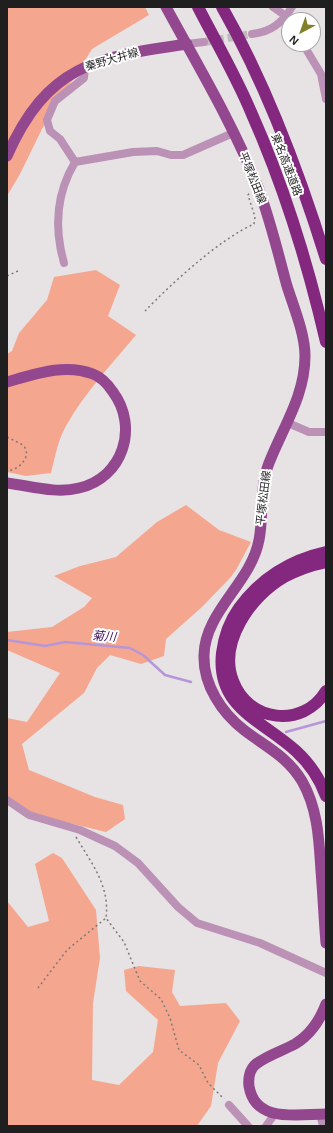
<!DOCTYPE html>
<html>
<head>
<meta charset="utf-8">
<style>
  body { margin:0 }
  #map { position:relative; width:333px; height:1133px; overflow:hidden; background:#e7e2e4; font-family:Arial,sans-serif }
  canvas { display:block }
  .frame { position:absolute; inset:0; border:8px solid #201f1f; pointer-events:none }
  .north { position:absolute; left:281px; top:12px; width:40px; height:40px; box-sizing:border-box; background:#fff; border:1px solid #a6a5a5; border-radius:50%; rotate:221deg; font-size:11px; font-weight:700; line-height:16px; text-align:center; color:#201f1f }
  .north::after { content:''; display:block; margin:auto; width:14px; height:18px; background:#828028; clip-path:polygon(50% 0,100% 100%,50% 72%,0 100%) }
</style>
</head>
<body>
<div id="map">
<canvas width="333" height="1133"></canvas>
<div class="frame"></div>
<div class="north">N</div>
</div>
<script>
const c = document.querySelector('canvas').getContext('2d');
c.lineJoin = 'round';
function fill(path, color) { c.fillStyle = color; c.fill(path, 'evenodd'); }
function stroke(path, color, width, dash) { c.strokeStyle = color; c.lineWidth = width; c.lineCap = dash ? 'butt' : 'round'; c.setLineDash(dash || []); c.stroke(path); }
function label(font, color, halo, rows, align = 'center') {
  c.font = font + ' Arial,"Noto Sans JP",sans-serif'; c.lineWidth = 4; c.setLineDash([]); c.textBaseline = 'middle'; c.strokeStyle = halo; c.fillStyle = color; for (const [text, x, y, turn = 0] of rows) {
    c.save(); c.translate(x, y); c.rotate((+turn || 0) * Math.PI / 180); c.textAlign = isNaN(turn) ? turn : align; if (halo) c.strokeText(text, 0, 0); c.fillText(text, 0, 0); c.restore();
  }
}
fill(new Path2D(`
  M7 7H145L149 15 92 49 42 129 20 174 7 196Z
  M96 270 120 285 108 316 136 335C112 364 85 392 66 426 58 440 55 457 51 473L26 476 7 472V354L12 351 19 333 47 300 54 277Z
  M186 505 219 530 251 542 236 570 230 578 202 607 166 639 164 656 141 664 110 655 97 668 84 693 22 744 29 770 95 797 123 805 125 819 106 832 24 812 7 799V718L27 722 60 673 7 650V632L52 627 84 607 92 598 54 576 80 566 116 557 157 522Z
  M53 853 62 858 96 910 100 958 93 1003 92 1080 119 1085 153 1052 158 1020 126 991 124 970 139 966 175 970 172 992 180 1006 226 1003 240 1021 218 1063 211 1106 197 1126H7V901L28 927 49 921 35 864Z`), '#f4a78e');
stroke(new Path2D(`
  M7 640 45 646 65 642 130 648 143 655 165 675 191 682
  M286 732 326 721`), '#b796d8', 2.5);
stroke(new Path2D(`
  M204 42 252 34`), '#bfbbbd', 8, [8, 4]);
stroke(new Path2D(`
  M7 276 18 271
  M145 311C172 283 220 239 254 224L255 217 248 195 250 192
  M7 437 23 445C33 456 19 470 7 471
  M76 837C92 864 110 886 106 918L124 942 140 981 161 999 170 1018 179 1050 199 1065 208 1083 224 1099
  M38 988 67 950 106 918`), '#7b7979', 1.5, [2, 3]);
stroke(new Path2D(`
  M273 7 286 16 289 20
  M252 34C271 32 282 23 292 7
  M187 44 204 42
  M303 44 321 74 326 99
  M85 67 84 78 55 101 47 120 50 131 60 139 75 162 133 152 157 151 171 155H183L233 133
  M64 263C54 228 56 194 75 162
  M288 423 309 432H326
  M7 800 29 815 80 830 115 846 138 863 178 907 197 923 260 943 326 973
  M229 1105 248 1126
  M320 1114 323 1126
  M266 1126 274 1115`), '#bb91b6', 8);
stroke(new Path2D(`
  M166 7C198 66 233 124 258 187 270 219 278 253 287 286 294 308 305 334 305 356 305 396 283 427 269 463 259 488 264 515 259 540 251 583 205 611 204 655 203 685 222 713 244 730 266 747 287 756 302 781 318 809 319 840 321 871 323 895 324 919 326 943
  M7 156C47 65 96 57 187 44
  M7 382C35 374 65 363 93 374 101 377 109 386 113 392 139 427 123 478 79 488 56 494 31 486 7 483
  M326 1004C320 1020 310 1035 295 1044 282 1051 268 1055 256 1064 250 1069 248 1078 249 1086 255 1124 299 1114 326 1114`), '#93478e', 11);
stroke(new Path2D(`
  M198 7C216 42 236 76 251 112 284 186 308 264 326 342
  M222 7C267 86 299 172 326 259
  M326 552C290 560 261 578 239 608 229 622 224 637 222 653 216 708 262 720 296 751 309 763 320 779 326 796
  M326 562C311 565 297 570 284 577 251 596 218 642 233 681 248 722 303 729 326 691`), '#83287e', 12);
label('11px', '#201f1f', '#fff', [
  ["秦野大井線",112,60,-16],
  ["東名高速道路",286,165,69],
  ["平塚松田線",252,178,68],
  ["平塚松田線",264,498,-83]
]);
label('italic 12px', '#3d0d5c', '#fff', [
  ["菊川",104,637,5]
]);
</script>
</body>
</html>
